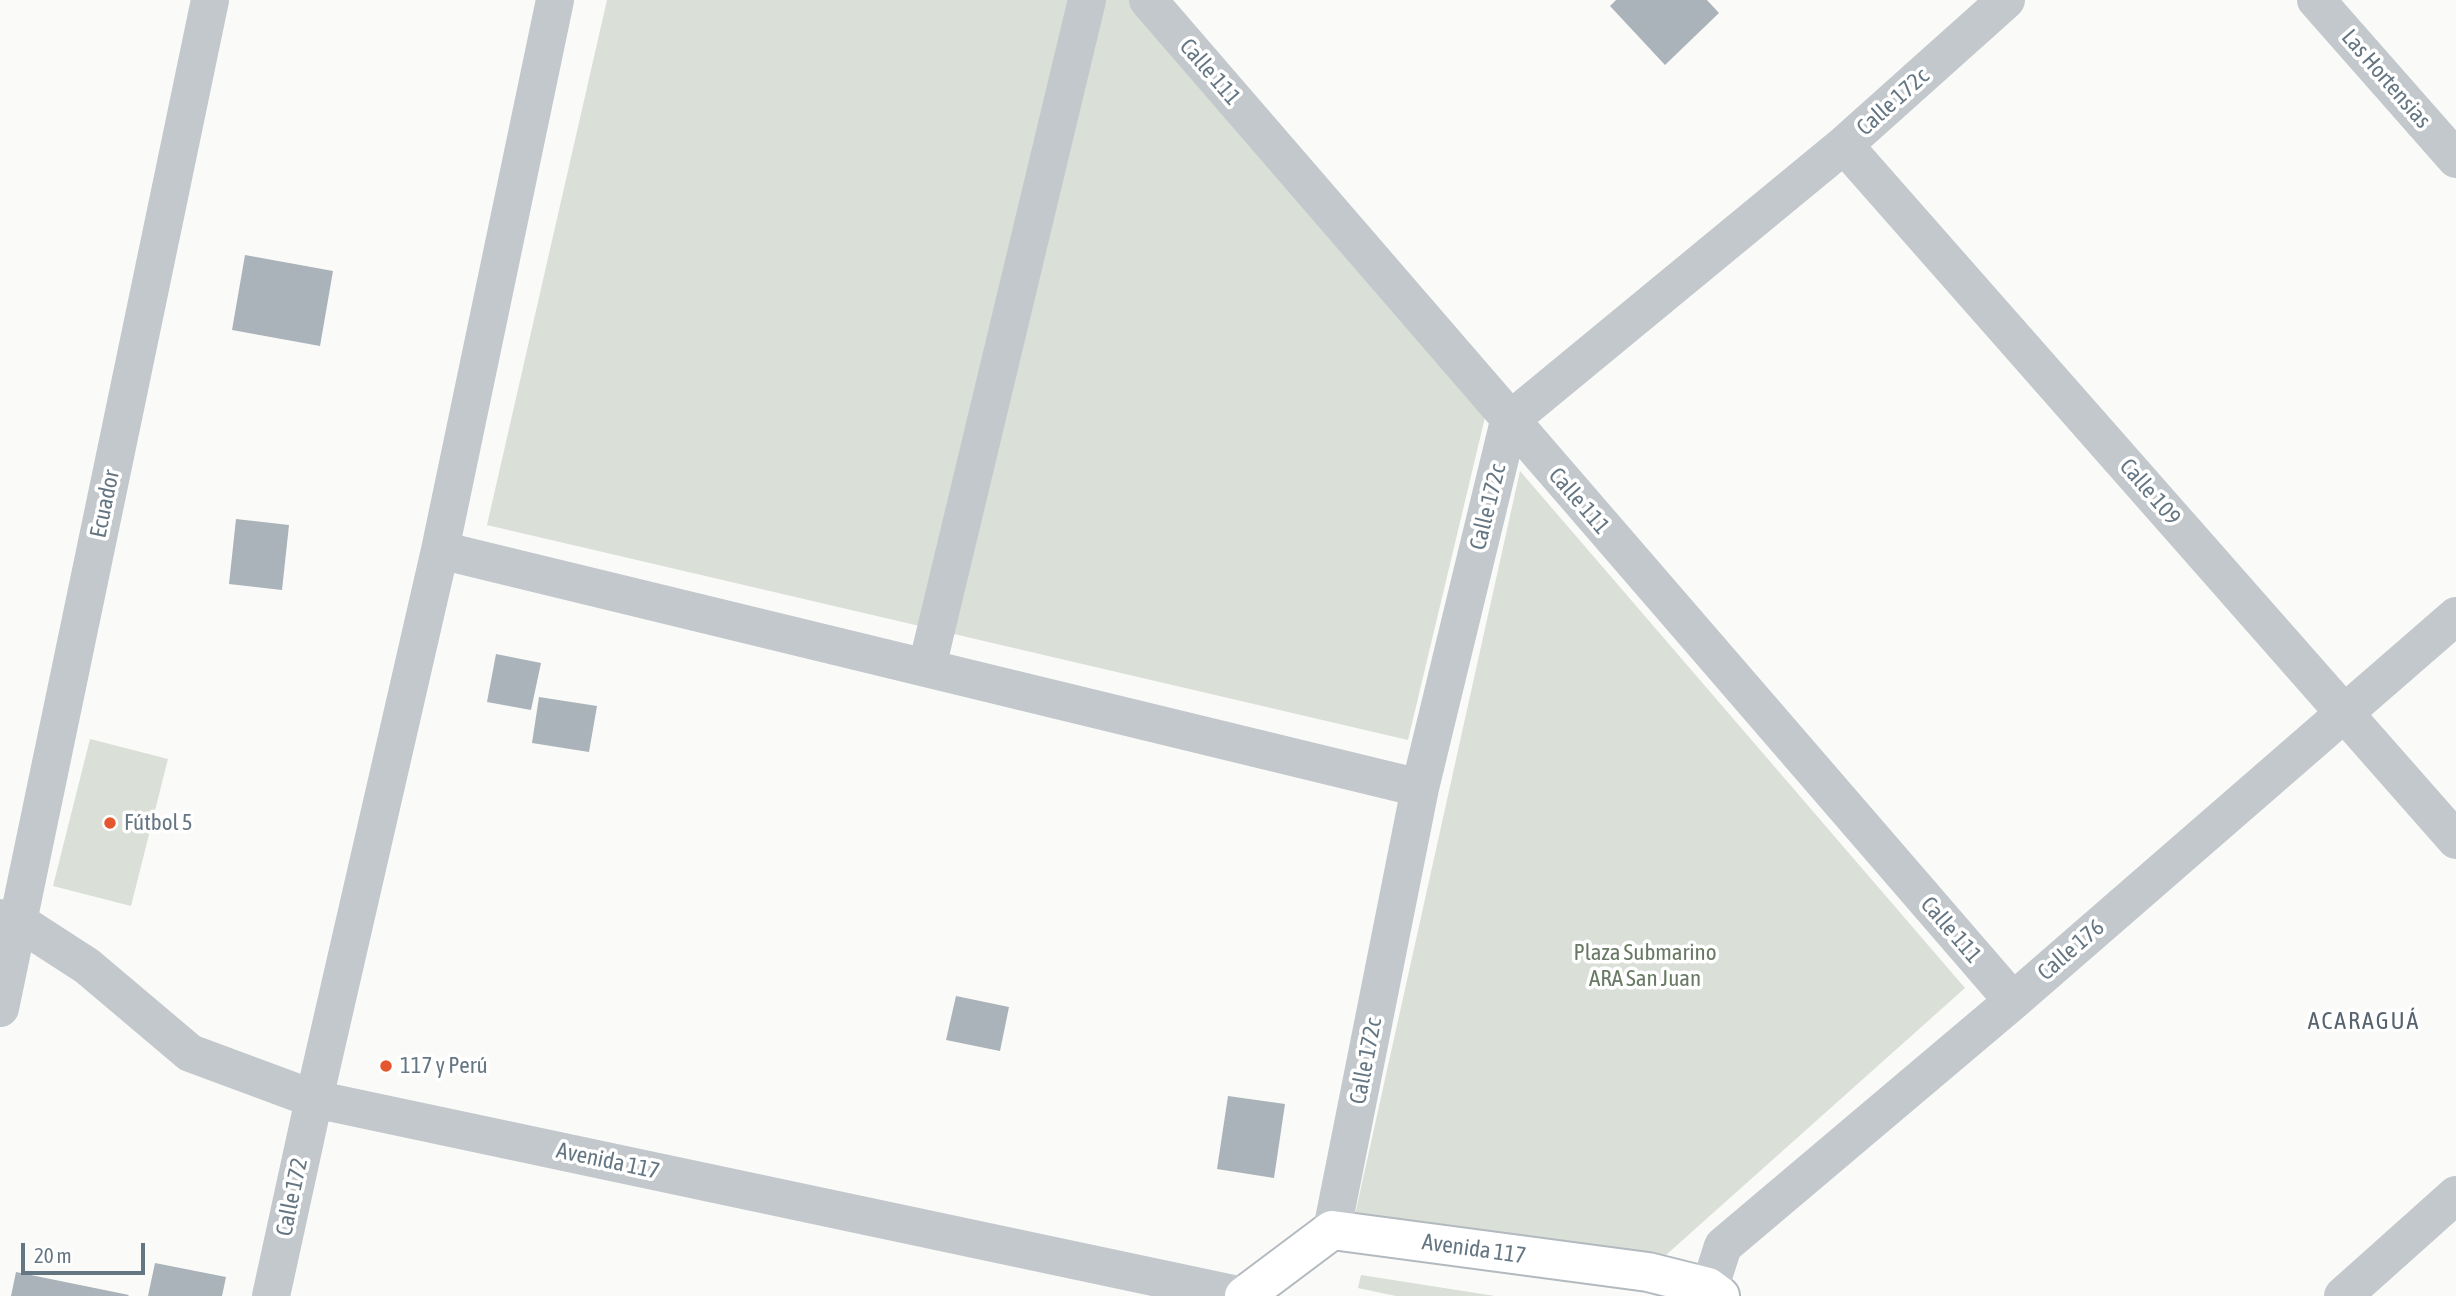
<!DOCTYPE html>
<html>
<head>
<meta charset="utf-8">
<style>
  body { margin:0 }
  #map { position:relative; width:2456px; height:1296px; overflow:hidden; background:#fafaf8; font-family:"Asap Condensed",sans-serif }
  canvas { display:block }
  .scale { position:absolute; left:21px; top:1243px; width:124px; height:32px; box-sizing:border-box; border:4px solid #657683; border-top:0; padding-left:9px; font-size:21px; line-height:24px; white-space:nowrap; color:#657683; -webkit-text-stroke:5px #fff; paint-order:stroke }
</style>
</head>
<body>
<div id="map">
<canvas width="2456" height="1296"></canvas>
<div class="scale">20 m</div>
</div>
<script>
const c = document.querySelector('canvas').getContext('2d');
c.lineJoin = 'round';
function fill(path, color) { c.fillStyle = color; c.fill(path, 'evenodd'); }
function stroke(path, color, width, dash) { c.strokeStyle = color; c.lineWidth = width; c.lineCap = dash ? 'butt' : 'round'; c.setLineDash(dash || []); c.stroke(path); }
function label(font, color, halo, rows, align = 'center') {
  c.font = font + ' "Asap Condensed",sans-serif'; c.lineWidth = 7; c.setLineDash([]); c.textBaseline = 'middle'; c.strokeStyle = halo; c.fillStyle = color; for (const [text, x, y, turn = 0] of rows) {
    c.save(); c.translate(x, y); c.rotate((+turn || 0) * Math.PI / 180); c.textAlign = isNaN(turn) ? turn : align; if (halo) c.strokeText(text, 0, 0); c.fillText(text, 0, 0); c.restore();
  }
}
fill(new Path2D(`
  M607 0H1165L1492 388 1408 740 487 525Z
  M1520 471 1965 988 1657 1263 1354 1219Z
  M90 739 168 759 131 906 53 886Z
  M1361 1275 1495 1296H1396L1358 1288Z`), '#dadfd7');
fill(new Path2D(`
  M1616 0H1707L1719 13 1665 65 1610 6Z
  M245 255 333 271 320 346 232 330Z
  M236 519 289 525 282 590 229 584Z
  M496 654 541 663 531 710 487 702Z
  M539 697 597 706 589 752 532 743Z
  M956 996 1009 1007 1000 1051 946 1040Z
  M1228 1096 1285 1104 1274 1178 1217 1169Z
  M155 1263 226 1277 222 1296H148Z
  M16 1272 129 1295 128 1296H11Z`), '#aab3b9');
const secondary = new Path2D(`
  M1244 1296 1332 1230 1648 1272 1708 1287 1720 1296`);
stroke(secondary, '#b3babf', 42);
stroke(new Path2D(`
  M1148 0 2013 1001
  M2316 0 2456 159
  M1844 145 2456 840
  M440 550 1420 788
  M927 667 1087 0
  M0 1008 210 0
  M1332 1230 1420 788 1509 421 1844 145 2006 0
  M271 1296 314 1099 440 550 555 0
  M1707 1296 1723 1246 2013 1001 2456 616
  M2343 1296 2456 1195`), '#c3c8cc', 38);
stroke(new Path2D(`
  M0 918 19 922 87 966 190 1053 314 1099 1243 1296`), '#c3c8cc', 38);
stroke(secondary, '#fff', 38);
for (const [x, y, r, color] of [
  [110,823,7,"#e4572e"],
  [386,1066,7,"#e4572e"]
]) { const dot = new Path2D(); dot.arc(x, y, r, 0, 2 * Math.PI); c.fillStyle = color; c.fill(dot); stroke(dot, '#fff', 2.5); }
label('23px', '#657683', '#fff', [
  ["Calle 111",1210,72,49],
  ["Las Hortensias",2386,79,49],
  ["Calle 172c",1893,102,-42],
  ["Calle 109",2150,492,49],
  ["Calle 111",1579,501,49],
  ["Ecuador",105,504,-78],
  ["Calle 172c",1488,507,-76],
  ["Calle 111",1951,930,49],
  ["Calle 176",2071,950,-41],
  ["Calle 172c",1366,1061,-79],
  ["Avenida 117",608,1161,12],
  ["Calle 172",292,1197,-78],
  ["Avenida 117",1474,1249,8]
]);
label('23px', '#657683', '#fff', [
  ["Fútbol 5",124,823],
  ["117 y Perú",400,1066]
], 'left');
label('23px', '#687a64', '#fff', [
  ["Plaza Submarino",1645,953],
  ["ARA San Juan",1645,979]
]);
c.letterSpacing = '2px';
label('24px', '#57646e', '#fff', [
  ["ACARAGUÁ",2364,1021]
]);
c.letterSpacing = '0px';
</script>
</body>
</html>
